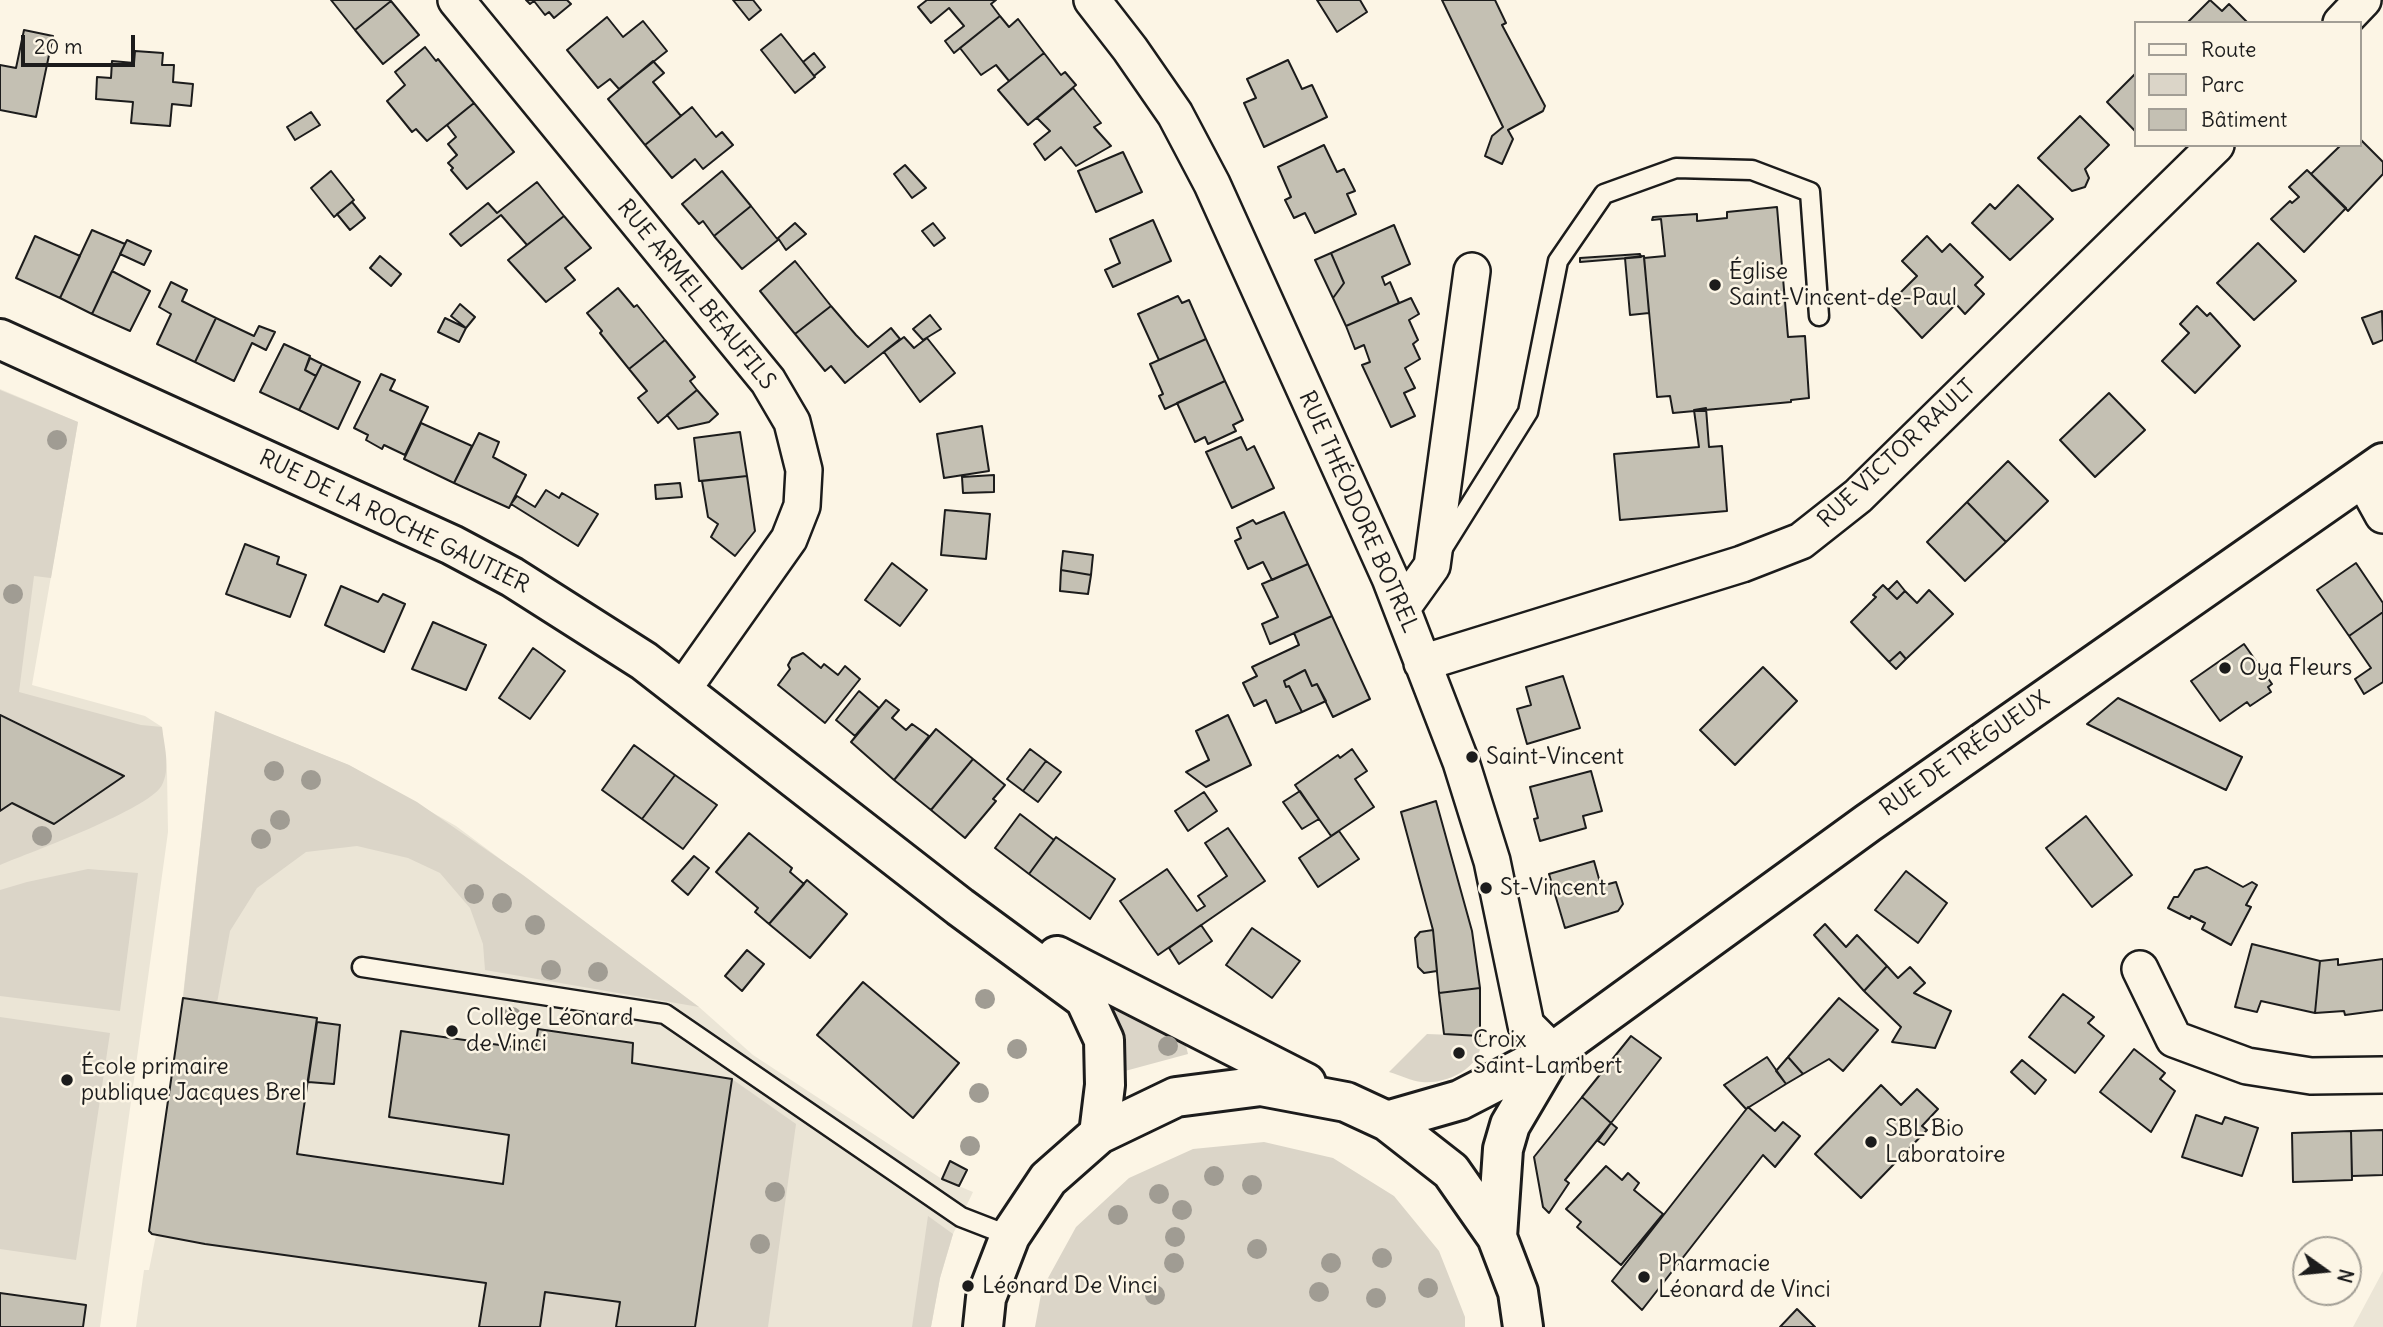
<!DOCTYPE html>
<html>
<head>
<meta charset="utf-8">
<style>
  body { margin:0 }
  #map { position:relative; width:2383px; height:1327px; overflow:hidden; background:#fcf5e5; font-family:Delius,sans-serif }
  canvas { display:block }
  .legend { position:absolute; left:2134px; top:21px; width:228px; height:126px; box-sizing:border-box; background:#fcf5e5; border:2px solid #a29e95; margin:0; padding:9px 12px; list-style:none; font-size:21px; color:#1c1c1c }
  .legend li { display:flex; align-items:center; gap:14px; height:35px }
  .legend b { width:35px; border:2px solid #a29e95 }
  .north { position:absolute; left:2292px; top:1236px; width:70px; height:70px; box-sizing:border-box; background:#fcf5e5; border:2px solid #a29e95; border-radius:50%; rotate:105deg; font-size:19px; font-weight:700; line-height:28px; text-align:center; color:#1c1c1c }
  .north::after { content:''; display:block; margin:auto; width:24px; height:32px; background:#1c1c1c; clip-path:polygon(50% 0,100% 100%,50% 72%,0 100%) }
  .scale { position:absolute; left:21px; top:35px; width:114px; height:32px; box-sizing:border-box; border:4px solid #1c1c1c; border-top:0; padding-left:9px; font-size:21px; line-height:24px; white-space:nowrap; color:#1c1c1c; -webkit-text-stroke:5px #fcf5e5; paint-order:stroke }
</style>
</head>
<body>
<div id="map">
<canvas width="2383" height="1327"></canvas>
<ul class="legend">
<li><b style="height:9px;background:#fcf5e5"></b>Route</li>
<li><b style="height:19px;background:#dbd5c8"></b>Parc</li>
<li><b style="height:19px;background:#c4c0b3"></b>Bâtiment</li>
</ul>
<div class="north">N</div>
<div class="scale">20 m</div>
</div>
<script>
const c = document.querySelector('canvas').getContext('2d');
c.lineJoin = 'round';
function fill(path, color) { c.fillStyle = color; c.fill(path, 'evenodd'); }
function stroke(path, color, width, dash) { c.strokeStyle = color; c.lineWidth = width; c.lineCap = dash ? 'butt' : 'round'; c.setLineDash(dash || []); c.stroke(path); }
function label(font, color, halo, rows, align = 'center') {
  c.font = font + ' Delius,sans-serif'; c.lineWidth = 5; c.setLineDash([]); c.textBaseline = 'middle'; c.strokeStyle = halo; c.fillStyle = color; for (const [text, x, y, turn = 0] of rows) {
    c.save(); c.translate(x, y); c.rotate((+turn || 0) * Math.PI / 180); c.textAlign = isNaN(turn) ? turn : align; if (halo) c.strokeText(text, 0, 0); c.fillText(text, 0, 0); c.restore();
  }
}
fill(new Path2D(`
  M0 389 78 422 32 685 145 716 162 727 167 772 168 832 100 1327H0Z
  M215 711 349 765 456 826 699 1007 753 1055 942 1179 973 1192 953 1234 940 1278 931 1327H136L144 1270H149L156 1235Z
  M2383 1271V1327H2353Z`), '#ebe5d6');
fill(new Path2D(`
  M0 390 78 422 51 578 34 576 19 692 141 725 162 727C164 745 171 768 162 785 150 809 31 852 0 865V811L12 803 54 824 124 776 0 715Z
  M215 711 349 765 417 802 523 875 699 1007 485 970 483 944 470 908 440 873 408 858 357 846 306 852 257 888 230 931 217 1003 183 998Z
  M88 869 138 873 120 1011 0 996V890L27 882Z
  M1101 997 1185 1042 1188 1054 1125 1071 1122 1039Z
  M0 1017 110 1033 76 1260 0 1249Z
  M1427 1034 1480 1036C1487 1065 1448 1085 1422 1082 1411 1081 1400 1075 1389 1072Z
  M732 1079 796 1124 768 1327H695Z
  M1264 1142 1333 1158 1394 1196 1439 1251 1465 1317V1327H1035L1042 1289 1076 1227 1129 1178 1193 1149Z
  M928 1216 953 1234 940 1278 931 1327H912Z
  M545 1292 620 1302 616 1327H540Z`), '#dbd5c8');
const building = new Path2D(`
  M331 0H390L391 1 355 30Z
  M526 0H567L571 4 554 18 549 12 545 15 534 1 530 4Z
  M733 0H753L761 10 749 20Z
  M927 0H996L991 4 1000 16 954 53 945 41 964 26 949 8 931 23 918 7Z
  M1317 0H1360L1367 12 1337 32Z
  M1442 0H1495L1506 23 1502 25 1545 106 1543 111 1508 130 1513 139 1502 164 1485 156 1492 136 1503 127Z
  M2210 0 2222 11 2229 4 2248 23H2187Z
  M391 1 419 35 383 64 355 30Z
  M1000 16 1009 27 1018 19 1044 53 1009 81 996 65 981 75 960 48Z
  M607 17 623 37 643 21 667 51 619 89 610 79 598 88 567 50Z
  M24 30 53 36 36 117 0 110V65L16 68Z
  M781 34 815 77 795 93 761 50Z
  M425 47 436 61 438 59 474 103 427 141 416 129 412 132 387 101 405 85 395 72Z
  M135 51 163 53 162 65H174L173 82 193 84 191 106 172 104 170 126 131 123 133 102 96 99 97 77 111 78 112 61 134 63Z
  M814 53 825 67 814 76 803 62Z
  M1044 53 1061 75 1065 72 1076 85 1028 125 998 90Z
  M1288 60 1302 89 1312 85 1327 117 1264 147 1244 103 1256 98 1247 79Z
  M653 61 664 73 653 82 681 116 645 145 608 99Z
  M2136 73V132L2107 102Z
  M1073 88 1101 123 1094 127 1111 146 1076 166 1061 147 1045 160 1034 144 1050 131 1037 118Z
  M474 103 514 152 467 189 451 170 453 168 448 163 457 155 448 144 456 137 447 125Z
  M692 107 716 137 722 132 733 145 703 169 695 159 672 178 645 145Z
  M311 112 320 125 295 140 287 127Z
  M2080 116 2109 145 2085 169 2089 178 2085 187 2072 191 2038 158Z
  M2360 139 2383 162V174L2348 211 2311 174 2341 145H2360Z
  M1324 145 1337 172 1344 169 1355 191 1347 194 1356 214 1315 233 1305 213 1294 218 1285 200 1291 197 1278 167Z
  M1123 152 1142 192 1096 212 1078 171Z
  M905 165 926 188 912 198 894 174Z
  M2307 170 2346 208 2304 252 2271 219 2290 201 2292 203 2299 197 2289 187Z
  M331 171 354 200 334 217 311 188Z
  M722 171 751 206 714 236 703 221 699 224 682 204Z
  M537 182 564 216 527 245 501 215 461 246 450 234 488 203 497 213Z
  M2018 185 2053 219 2010 260 1972 223 1990 204 1995 209Z
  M352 202 365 218 350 230 337 214Z
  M751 206 778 240 742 269 714 236Z
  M1777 207 1788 337 1805 336 1809 398 1791 400V402L1673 413 1670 396 1657 397 1644 258 1665 256 1661 219 1652 220 1653 217 1697 214V221L1727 218V212Z
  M564 216 591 248 565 268 575 280 546 302 508 260Z
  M1153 220 1171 261 1113 287 1105 270 1120 263 1110 239Z
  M795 223 806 234 786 250 778 238Z
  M933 223 945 238 934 246 922 231Z
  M1394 225 1410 264 1382 277 1385 285 1390 282 1399 303 1346 326 1333 298 1344 283 1331 253Z
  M92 230 125 244 92 314 60 298Z
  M35 236 80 256 60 298 16 278Z
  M1927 236 1942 252 1950 244 1983 277 1975 285 1984 294 1965 314 1956 304 1922 338 1890 303 1917 276 1902 261Z
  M127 240 151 251 144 265 120 254Z
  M2258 243 2296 281 2254 320 2217 283Z
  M1331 253 1344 283 1333 298 1315 260Z
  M1640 254 1641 257 1580 262V258Z
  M380 256 401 274 391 286 370 268Z
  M1644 256 1649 313 1630 315 1625 258Z
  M795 261 831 306 795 334 760 291Z
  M112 271 150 291 130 331 92 314Z
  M171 282 187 290 182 301 216 318 195 362 157 344 171 314 159 307Z
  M618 288 634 307 637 305 665 340 629 369 600 333 602 331 587 313Z
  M1178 296 1182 303 1189 300 1206 339 1159 360 1138 314Z
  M1411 298 1419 314 1409 320 1418 340 1413 344 1420 359 1405 368 1415 388 1404 393 1415 416 1391 427 1362 365 1370 362 1364 345 1355 349 1346 326Z
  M460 304 475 317 466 328 451 316Z
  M831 306 856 335 868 347 891 328 900 339 845 383 831 366 825 371 795 334Z
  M2197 306 2207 316 2210 313 2240 346 2195 393 2162 361 2189 333 2180 324Z
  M2382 311 2383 340 2373 344 2362 318Z
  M930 315 941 329 923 340 913 329Z
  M216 318 254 336 259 326 275 332 266 350 252 343 234 381 195 362Z
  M445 318 466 328 459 342 438 332Z
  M904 337 914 348 927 338 955 373 920 402 884 352Z
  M1206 339 1225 381 1165 409 1159 396 1163 394 1150 364Z
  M665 340 695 377 690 381 697 390 658 423 638 398 647 391 629 369Z
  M284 344 310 356 305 370 316 376 299 410 260 392Z
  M310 358 322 364 316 376 305 370Z
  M322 364 360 382 338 429 299 410Z
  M381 374 395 380 390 390 428 407 405 455 384 445 382 449 366 440 368 435 354 428Z
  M1225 381 1243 420 1233 425 1236 431 1208 444 1205 437 1195 442 1177 403Z
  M697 390 718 414 709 422 678 429 667 415Z
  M2109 393 2145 430 2095 477 2060 440Z
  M1706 408 1709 447 1722 446 1727 511 1620 520 1614 454 1699 447 1694 410Z
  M421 423 472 446 454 483 404 459Z
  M982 426 989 471 944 478 937 434Z
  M740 432 747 476 699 481 694 438Z
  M479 433 499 442 493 457 526 475 509 508 454 483Z
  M1241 437 1247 450 1254 446 1274 488 1232 508 1206 452Z
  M2008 461 2048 501 2006 542 1967 502Z
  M994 475V492L963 493 962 477Z
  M747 476 755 531 735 556 711 537 718 524 708 517 702 481Z
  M680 483 682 497 656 499 655 485Z
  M546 490 559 498 562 493 598 514 578 546 511 504 517 496 535 507Z
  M1967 502 2006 542 1965 581 1927 542Z
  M945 510 990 514 986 559 941 555Z
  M1284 512 1308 564 1272 580 1263 562 1248 569 1235 541 1241 538 1237 528 1253 520 1256 524Z
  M245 544 279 557 277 564 306 575 290 617 226 594Z
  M1063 551 1093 555 1091 575 1061 570Z
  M892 563 927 590 900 626 865 600Z
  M2356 563 2383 603V612L2349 636 2317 590Z
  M1308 564 1332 616 1270 644 1262 624 1278 617 1262 584Z
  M1061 570 1091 575 1088 594 1060 591Z
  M1897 581 1905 591 1897 599 1888 590Z
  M1883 585 1897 599 1905 591 1917 603 1929 590 1953 614 1906 659 1900 652 1889 662 1851 622 1876 597 1873 595Z
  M341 586 378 602 383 594 405 604 384 652 325 625Z
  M2383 612V682L2364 694 2355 679 2371 668 2349 636Z
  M1332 616 1370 699 1333 717 1317 684 1312 686 1305 670 1284 681 1286 687 1289 686 1302 712 1276 723 1266 700 1254 706 1243 683 1257 676 1252 667 1299 645 1294 633Z
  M433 622 486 645 466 690 412 669Z
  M2244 644 2272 684 2268 687 2271 692 2250 706 2247 702 2220 721 2191 681Z
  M533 648 565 671 530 719 499 698Z
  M1900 652 1906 659 1896 669 1889 662Z
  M803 653 821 668 824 664 838 675 845 666 860 679 825 723 778 685 790 669 788 665 792 658Z
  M1763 667 1797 701 1735 765 1700 730Z
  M1305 670 1312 686 1317 684 1326 701 1302 712 1289 686 1286 687 1284 681Z
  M1563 676 1580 728 1527 744 1517 709 1531 705 1526 687Z
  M859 691 879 708 855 736 836 720Z
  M2118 698 2242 757 2226 790 2087 724Z
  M886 700 899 710 892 718 906 730 912 724 929 736 894 780 851 742Z
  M0 715 124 776 54 824 12 803 0 811Z
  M1228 715 1251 765 1206 787 1186 772 1209 760 1196 731Z
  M936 729 973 759 931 810 894 780Z
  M634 745 675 775 642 819 602 790Z
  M1030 749 1046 761 1023 791 1007 779Z
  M1352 749 1367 771 1355 779 1374 807 1331 836 1295 785 1338 755 1340 758Z
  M973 759 1005 785 993 799 996 801 965 838 931 810Z
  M1046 761 1061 772 1038 802 1023 791Z
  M1591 771 1602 811 1583 816 1586 828 1540 841 1534 819 1538 818 1530 787Z
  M675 775 717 805 683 849 642 819Z
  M1300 791 1319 819 1302 829 1283 802Z
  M1204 792 1217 811 1188 831 1175 811Z
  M1436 801 1472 931 1480 988 1439 993 1433 930 1401 812Z
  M1020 814 1054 840 1029 874 995 848Z
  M2086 816 2132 875 2092 907 2046 848Z
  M1228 828 1265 881 1158 955 1120 901 1167 869 1197 911 1205 906 1198 896 1227 876 1205 843Z
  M1339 831 1359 859 1318 887 1299 858Z
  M749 833 792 868 790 872 804 884 769 924 755 912 758 908 716 872Z
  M1056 837 1115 879 1090 919 1029 874Z
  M694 856 709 868 688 895 672 881Z
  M1594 861 1601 886 1616 882 1623 904 1618 911 1565 928 1549 874Z
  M2207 867 2243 887 2252 882 2257 885 2246 905 2251 907 2231 945 2202 929 2205 923 2191 916 2190 919 2168 908 2174 897H2178L2195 870Z
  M1906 871 1947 903 1918 943 1875 910Z
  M807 880 847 914 810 958 769 924Z
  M1825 924 1846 947 1857 935 1887 966 1864 991 1814 935Z
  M1201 925 1212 941 1179 964 1169 948Z
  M1252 928 1300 961 1272 998 1226 965Z
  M1433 930 1437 971 1424 973 1418 967 1415 938 1420 932Z
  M2252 944 2320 961 2315 1013 2261 1001 2257 1012 2235 1007Z
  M747 950 764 964 742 991 725 976Z
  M2338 959V965L2383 959V1010L2345 1015 2344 1011 2315 1013 2320 961Z
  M1887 966 1898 978 1910 967 1925 983 1914 993 1951 1011 1935 1048 1892 1042 1901 1027 1864 991Z
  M863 982 959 1063 913 1118 817 1035Z
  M1480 988V1036L1444 1034 1439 993Z
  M2063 994 2094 1017 2088 1023 2104 1036 2075 1073 2029 1037Z
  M183 998 317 1018 297 1154 503 1184 509 1135 389 1117 401 1031 535 1050 538 1029 633 1043 632 1063 732 1079 695 1327H616L620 1302 545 1292 540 1327H479L486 1283 205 1244 152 1234 149 1231Z
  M1839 998 1878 1030 1843 1071 1829 1059 1803 1074 1788 1057Z
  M317 1022 340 1025 334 1084 308 1082Z
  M1631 1036 1661 1058 1611 1123 1582 1097Z
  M2134 1049 2165 1073 2160 1079 2175 1091 2151 1132 2100 1092Z
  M1767 1057 1786 1084 1746 1109 1724 1085Z
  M1788 1057 1803 1074 1786 1084 1776 1071Z
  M2022 1060 2046 1080 2035 1094 2011 1072Z
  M1881 1085 1901 1105 1917 1089 1938 1109 1922 1126 1927 1130 1861 1198 1815 1154Z
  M1582 1097 1611 1123 1565 1180 1569 1183 1549 1213 1543 1207 1534 1157Z
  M1748 1107 1775 1131 1783 1122 1800 1136 1775 1167 1763 1155 1642 1310 1612 1281Z
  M2196 1115 2222 1124 2225 1117 2258 1128 2242 1176 2182 1157Z
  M1611 1123 1617 1128 1604 1145 1598 1141Z
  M2383 1130V1175L2352 1176 2351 1131Z
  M2351 1131 2352 1180 2293 1182 2292 1133Z
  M950 1161 967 1170 959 1186 942 1179Z
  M1606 1166 1622 1180 1628 1173 1639 1183 1634 1190 1663 1214 1621 1265 1577 1227 1581 1222 1566 1209Z
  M0 1293 86 1305 83 1327H0Z
  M1797 1309 1815 1327H1780Z`);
fill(building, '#c4c0b3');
stroke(building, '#1c1c1c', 2);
const lane = new Path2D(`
  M1443 548 1528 412 1558 261 1604 194 1676 168 1752 170 1810 192 1819 316
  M362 967 665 1014 961 1217 1010 1236`);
const street = new Path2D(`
  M456 0 768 381 792 422 804 470 802 506 789 539 683 689
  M1092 0 1130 49 1175 114 1212 184 1390 578 1461 762 1492 861 1526 1025 1553 1052
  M2341 23 2363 0
  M2362 477 2383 515
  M1402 608 1432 566 1472 271
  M1422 663 1742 564 1801 541 1858 496 2216 145
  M2140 969 2174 1039 2247 1066 2311 1076 2383 1075`);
const secondary = new Path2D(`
  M0 339 452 545 512 577 644 661 960 907 1085 999 1104 1040 1105 1085 1099 1134
  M1057 956 1306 1083
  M1387 1121 1460 1100 1553 1052 1868 823 2383 463
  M1497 1237 1503 1149 1510 1125 1553 1052
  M983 1327 986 1298 1010 1236 1048 1179 1099 1134 1176 1097 1261 1086 1346 1102 1387 1121 1451 1171 1497 1237 1518 1292 1523 1327`);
stroke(lane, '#1c1c1c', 23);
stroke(street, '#1c1c1c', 40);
stroke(secondary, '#1c1c1c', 44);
stroke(lane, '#fcf5e5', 18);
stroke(street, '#fcf5e5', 35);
stroke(secondary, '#fcf5e5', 38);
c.fillStyle = '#a09c93';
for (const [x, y] of [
  [57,440],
  [13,594],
  [274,771],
  [311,780],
  [280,820],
  [42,836],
  [261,839],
  [474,894],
  [502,903],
  [535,925],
  [551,970],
  [598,972],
  [985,999],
  [512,1017],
  [1168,1046],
  [1017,1049],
  [979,1093],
  [970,1146],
  [1214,1176],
  [1252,1185],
  [775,1192],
  [1159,1194],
  [1182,1210],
  [1118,1215],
  [1175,1237],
  [760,1244],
  [1257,1249],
  [1382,1258],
  [1174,1263],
  [1331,1263],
  [1428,1288],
  [1319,1292],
  [1155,1295],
  [1376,1298]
]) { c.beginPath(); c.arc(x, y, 10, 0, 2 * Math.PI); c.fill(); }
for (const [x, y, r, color] of [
  [1715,285,7,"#1c1c1c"],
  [2225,668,7,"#1c1c1c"],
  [1472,757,7,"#1c1c1c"],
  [1486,888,7,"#1c1c1c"],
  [452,1031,7,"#1c1c1c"],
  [1459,1053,7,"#1c1c1c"],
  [67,1080,7,"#1c1c1c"],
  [1871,1142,7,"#1c1c1c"],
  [1644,1277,7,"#1c1c1c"],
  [968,1286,7,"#1c1c1c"]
]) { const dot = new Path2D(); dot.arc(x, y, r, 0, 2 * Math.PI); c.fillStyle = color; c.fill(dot); stroke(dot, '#fcf5e5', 2.5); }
label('23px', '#1c1c1c', '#fcf5e5', [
  ["Église",1729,272],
  ["Saint-Vincent-de-Paul",1729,298],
  ["Oya Fleurs",2239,668],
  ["Saint-Vincent",1486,757],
  ["St-Vincent",1500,888],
  ["Collège Léonard",466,1018],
  ["de Vinci",466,1044],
  ["Croix",1473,1040],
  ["Saint-Lambert",1473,1066],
  ["École primaire",81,1067],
  ["publique Jacques Brel",81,1093],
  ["SBL Bio",1885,1129],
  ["Laboratoire",1885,1155],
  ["Pharmacie",1658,1264],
  ["Léonard de Vinci",1658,1290],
  ["Léonard De Vinci",982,1286]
], 'left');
label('23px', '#1c1c1c', '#fcf5e5', [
  ["RUE ARMEL BEAUFILS",696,295,51],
  ["RUE VICTOR RAULT",1897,454,-43],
  ["RUE THÉODORE BOTREL",1358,512,66],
  ["RUE DE LA ROCHE GAUTIER",394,522,26],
  ["RUE DE TRÉGUEUX",1965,754,-35]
]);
</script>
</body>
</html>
